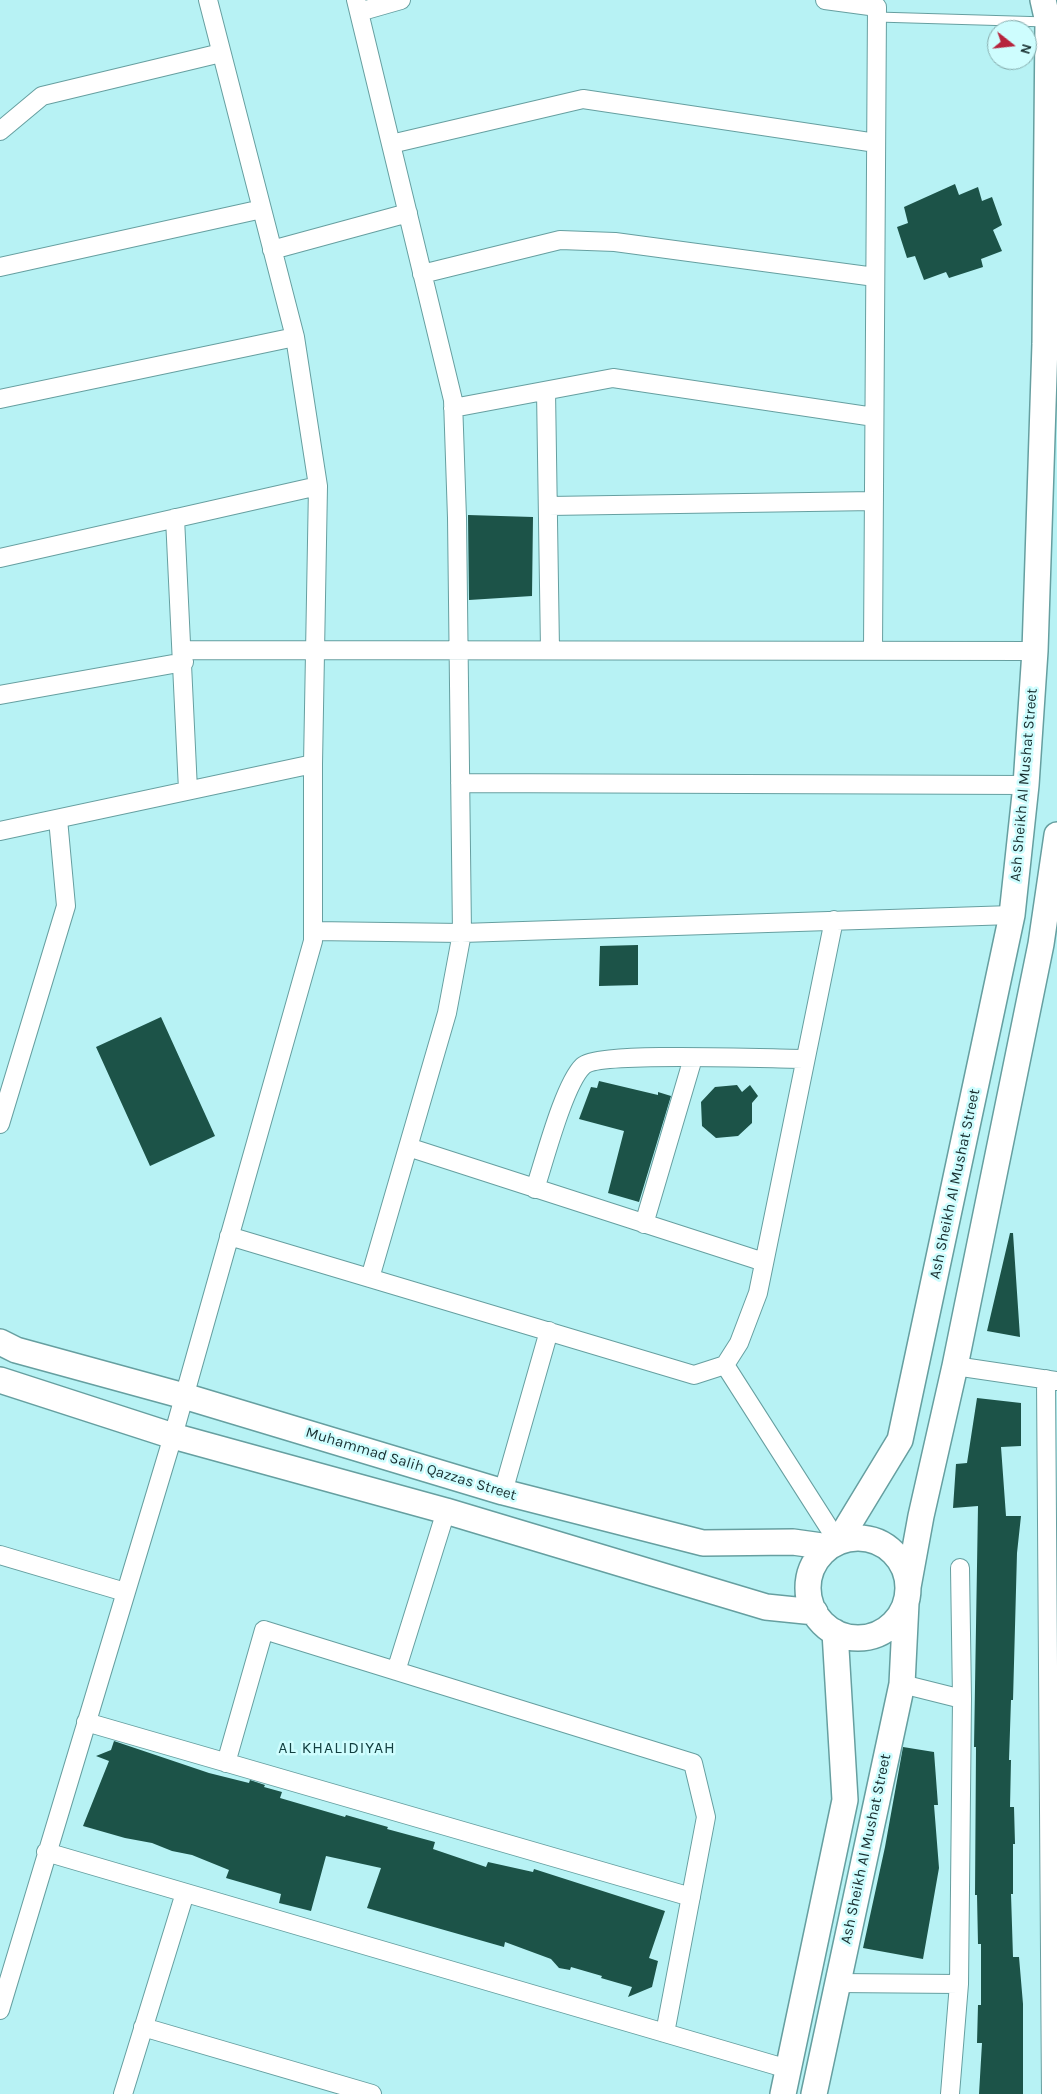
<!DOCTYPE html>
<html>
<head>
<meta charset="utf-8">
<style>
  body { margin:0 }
  #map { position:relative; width:1057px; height:2094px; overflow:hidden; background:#b7f2f4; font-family:Karla,sans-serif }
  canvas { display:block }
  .north { position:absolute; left:987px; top:20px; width:50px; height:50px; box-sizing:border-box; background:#cefdfe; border:1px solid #85abac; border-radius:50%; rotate:106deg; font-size:14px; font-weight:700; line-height:20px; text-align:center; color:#182f30 }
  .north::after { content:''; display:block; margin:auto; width:18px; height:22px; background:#b6243d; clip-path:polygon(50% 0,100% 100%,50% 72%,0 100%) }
</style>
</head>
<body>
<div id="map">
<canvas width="1057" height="2094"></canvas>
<div class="north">N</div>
</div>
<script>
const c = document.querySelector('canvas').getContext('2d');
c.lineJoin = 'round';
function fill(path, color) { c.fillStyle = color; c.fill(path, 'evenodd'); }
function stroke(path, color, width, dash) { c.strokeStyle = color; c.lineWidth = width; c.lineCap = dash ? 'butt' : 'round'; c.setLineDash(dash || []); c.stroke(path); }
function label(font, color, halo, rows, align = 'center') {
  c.font = font + ' Karla,sans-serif'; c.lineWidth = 5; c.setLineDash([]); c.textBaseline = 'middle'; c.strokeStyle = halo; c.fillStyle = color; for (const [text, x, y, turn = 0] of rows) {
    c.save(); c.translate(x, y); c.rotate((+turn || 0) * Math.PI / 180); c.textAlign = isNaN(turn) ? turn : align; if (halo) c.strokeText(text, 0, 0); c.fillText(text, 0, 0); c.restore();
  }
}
fill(new Path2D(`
  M955 184 959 195 978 187 982 201 992 197 1002 225 993 230 1002 251 981 259 983 267 949 278 946 272 924 280 915 256 907 258 897 227 908 223 904 207Z
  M468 515 533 517 532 596 469 600Z
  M638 945V985L599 986 600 946Z
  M161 1017 215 1136 150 1166 96 1047Z
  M599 1081 658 1095V1092L671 1096 639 1202 608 1193 624 1131 579 1119 591 1087 597 1088Z
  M737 1085 742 1092 750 1085 758 1096 752 1103V1123L738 1136 716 1138 702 1126 701 1102 715 1087Z
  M1010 1233H1013L1020 1337 987 1331Z
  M977 1398 1021 1403V1446L1001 1447 1006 1516H1021L1017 1553 1013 1700H1011L1009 1760H1011L1010 1807H1014L1015 1844H1013V1894H1011L1013 1957H1019L1023 2004V2094H979L982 2043H977L978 2005H981V1944H978L977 1895H975L976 1747H974L978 1506 953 1508 956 1464 967 1463Z
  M114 1741 209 1773 249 1783 250 1780 265 1785 264 1787 282 1792 280 1798 345 1817 346 1815 388 1827 387 1829 435 1842 433 1849 486 1867 488 1862 533 1872 534 1869 665 1911 649 1958 658 1961 652 1987 628 1997 632 1987 601 1978 602 1976 571 1967 570 1970 559 1968 551 1959 505 1942 504 1947 367 1908 381 1868 326 1856 311 1911 279 1903 281 1894 226 1878 229 1870 192 1855 172 1851 152 1843 125 1838 83 1826 109 1761 96 1756 111 1750Z
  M903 1747 934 1752 938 1805H934L939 1868 923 1959 863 1948 885 1847Z`), '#1c5348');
const lane = new Path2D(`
  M877 17 1047 22`);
const street = new Path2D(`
  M356 0 453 400 457 518 462 933 447 1013 370 1278
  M825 0 877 7 873 649
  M359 12 401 0
  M0 131 42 96 221 53
  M391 144 583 99 876 143
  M272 250 408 213
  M0 267 262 209
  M422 274 560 240 615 242 875 277
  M546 391 550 650
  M0 399 295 337
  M453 408 613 378 874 417
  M549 506 874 501
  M175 518 188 790
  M0 558 318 486
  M183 650 1035 651
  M0 695 184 662
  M460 783 1026 785
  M0 831 313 764
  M313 931 462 933 1012 915
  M0 1124 66 906 58 819
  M408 1147 764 1262
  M535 1189C544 1162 564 1084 583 1066 599 1051 772 1059 805 1059
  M644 1224 693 1058
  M229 1236 694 1375 725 1365 739 1343 758 1293 834 920
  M725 1365 838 1542
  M955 1366 1057 1381
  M1046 1379 1051 2094
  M503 1492 549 1331
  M0 1555 125 1592
  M960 1568 962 1699
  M396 1671 446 1511
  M902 1684 962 1699 959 1984
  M86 1722 691 1897
  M226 1763 264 1630 693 1763 706 1817 665 2033
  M46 1852 788 2069
  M837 1983 959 1984 950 2094
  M0 2010 173 1436 313 941V764L318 486 295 337 208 0
  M143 2027 372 2094
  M123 2094 185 1893`);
const secondary = new Path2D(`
  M0 1342 16 1350 184 1396 503 1492 703 1543 793 1542 829 1547
  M0 1380 173 1436 446 1511 766 1607 815 1612
  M808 1588a50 50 0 1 1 100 0a50 50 0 1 1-100 0Z
  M838 1542 900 1440 1012 915 1026 785 1035 651 1045 344 1048 22 1043 0
  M908 1587 921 1516 955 1366 1041 944 1057 835
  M783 2094 845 1800 835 1632
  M814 2094 902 1684 906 1603`);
stroke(lane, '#669fa0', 11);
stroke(street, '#669fa0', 20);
stroke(secondary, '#669fa0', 28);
stroke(lane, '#fff', 9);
stroke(street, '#fff', 18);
stroke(secondary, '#fff', 25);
label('15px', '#182f30', '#cefdfe', [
  ["Ash Sheikh Al Mushat Street",1024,785,-85],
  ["Ash Sheikh Al Mushat Street",955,1184,-78],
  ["Muhammad Salih Qazzas Street",411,1464,17],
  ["Ash Sheikh Al Mushat Street",866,1849,-78]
]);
c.letterSpacing = '1px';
label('16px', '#134041', '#cefdfe', [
  ["AL KHALIDIYAH",337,1748]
]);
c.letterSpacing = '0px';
</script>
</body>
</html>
